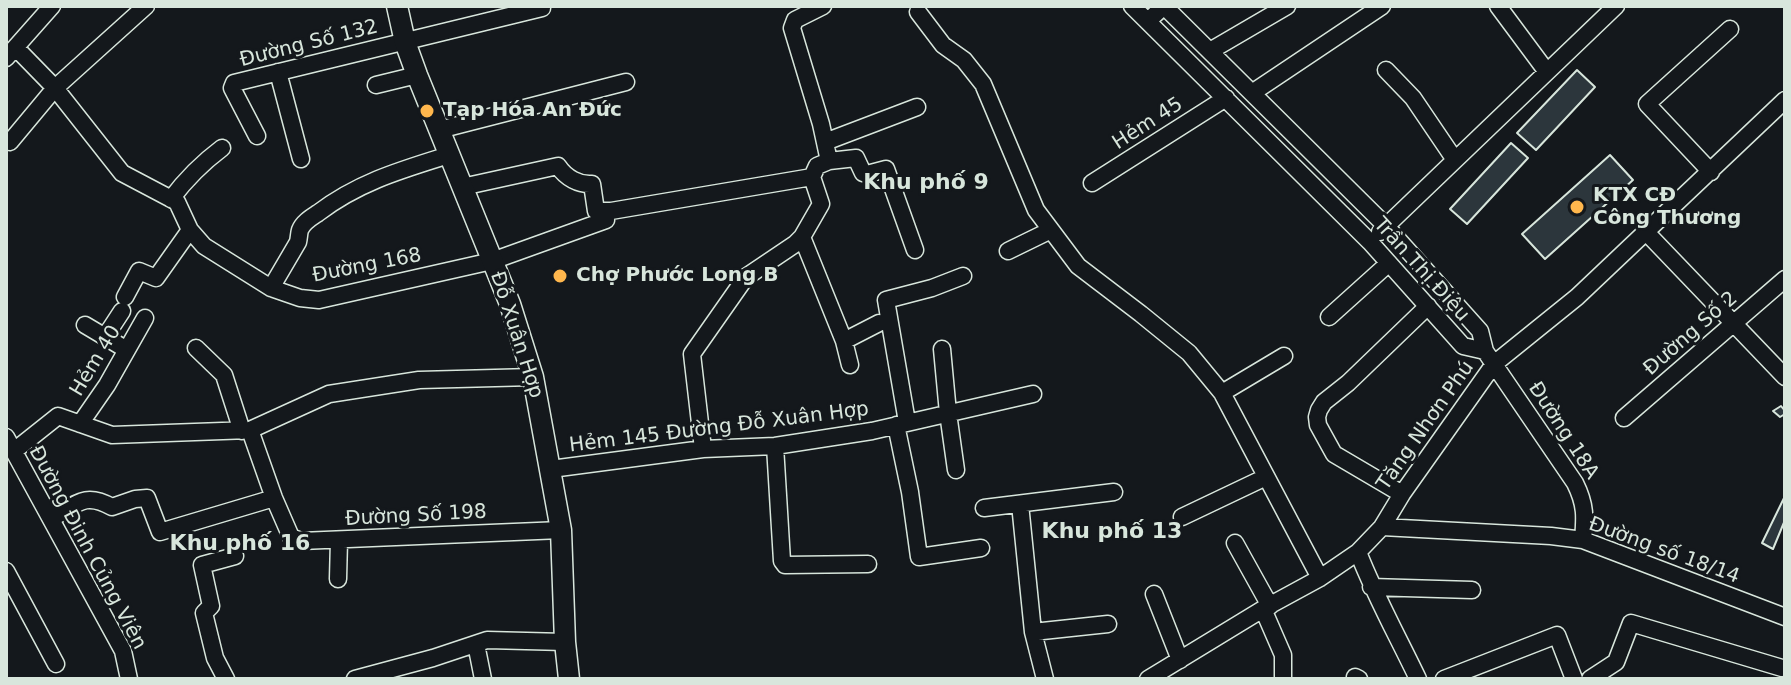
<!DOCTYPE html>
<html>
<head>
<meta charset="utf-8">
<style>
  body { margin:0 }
  #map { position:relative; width:1791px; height:685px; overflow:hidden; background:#14181c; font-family:"DejaVu Sans",sans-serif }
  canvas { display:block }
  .frame { position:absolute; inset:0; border:8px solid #d8e6dc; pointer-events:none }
</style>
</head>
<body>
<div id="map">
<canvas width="1791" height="685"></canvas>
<div class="frame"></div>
</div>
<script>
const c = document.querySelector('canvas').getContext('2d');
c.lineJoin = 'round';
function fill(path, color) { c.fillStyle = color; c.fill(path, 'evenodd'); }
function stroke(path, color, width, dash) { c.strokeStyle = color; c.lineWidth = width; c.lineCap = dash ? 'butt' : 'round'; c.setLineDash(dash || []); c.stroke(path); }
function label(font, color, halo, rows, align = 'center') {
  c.font = font + ' "DejaVu Sans",sans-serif'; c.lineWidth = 6; c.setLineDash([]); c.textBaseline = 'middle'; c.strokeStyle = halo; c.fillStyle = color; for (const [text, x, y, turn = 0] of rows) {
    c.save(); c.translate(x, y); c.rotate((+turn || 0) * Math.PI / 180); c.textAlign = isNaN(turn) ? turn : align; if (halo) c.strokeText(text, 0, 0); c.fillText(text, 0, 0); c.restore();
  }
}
const building = new Path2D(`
  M1577 70 1595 87 1536 150 1517 133Z
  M1511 143 1528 158 1467 224 1450 209Z
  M1610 155 1633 180 1545 259 1522 234Z
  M1781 406 1785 411V414L1780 417 1773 411Z
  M1785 496V520L1773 549 1762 543Z`);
fill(building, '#2c363c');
stroke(building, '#d8e6dc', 2);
const minor = new Path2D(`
  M1132 6 1370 242 1463 346 1485 351
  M1498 6 1547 72
  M918 12 943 45 964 60 983 84 1036 210 1078 266 1141 314 1189 353 1222 393 1320 578
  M1148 21 1164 6 1386 226 1480 331 1485 351 1575 483C1586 505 1585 517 1583 540
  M16 48 55 88 122 173 177 202 190 230 204 246 271 288 300 298 319 300 492 261 606 220
  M1210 51 1287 6
  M6 58 52 6
  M1386 70 1413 98 1455 160
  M278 72 301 159
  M376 85 417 75
  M1252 93 1382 6
  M439 130 626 82
  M257 136 232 88 234 83 542 8V6
  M10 142 55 88 146 6
  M825 142 917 107
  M829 161 856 158 863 173 867 174 886 169 915 250
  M1711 172 1647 104 1730 29
  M812 177 817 166 829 161 821 124 792 28 795 20 823 6
  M1092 183 1226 98
  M462 187 558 166C566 178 579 185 592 184L596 211H611L812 177
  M171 199C186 179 202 163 222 148
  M1645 231 1785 377
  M1380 232 1616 6
  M802 237 844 341 850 365
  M1008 251 1051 230
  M271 288 298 242C299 238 299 233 300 230 303 222 312 217 318 213 359 182 401 170 449 155
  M125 297 139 271 156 278 190 230
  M1329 317 1389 263
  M85 325 127 350
  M105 337 122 311
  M844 341 879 323
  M196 348 224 375 242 431
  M942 349 948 413 956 470
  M1222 393 1284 356
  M1624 418 1785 279
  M907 422 886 300 932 288 963 276
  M80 424 107 385 145 318
  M896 425 910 492 919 557 981 548
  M250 430 274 498 291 537 301 541 561 530
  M6 437 123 651 129 679
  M775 446 782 561 785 565 868 564
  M703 449 692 354 746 277 795 244 802 237 821 204 812 177
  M14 451 58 416 112 435 250 430 329 394 419 380 533 377
  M551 469 703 449 775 446 872 431 1033 394
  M1402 494 1334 454 1318 425 1317 417 1319 410 1324 402 1348 383 1428 306
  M1020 504 1033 632 1045 679
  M984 508 1114 492
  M1182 517 1266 477
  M51 519C76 505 84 491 112 507L135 499 147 498 160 532 274 498
  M1382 527 1551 536 1583 540 1785 617
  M1235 543 1270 606
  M1358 552C1375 596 1398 637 1418 679
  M6 571 56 664
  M338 579 339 540
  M1371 587 1472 590
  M1154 594 1180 660
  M1263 609 1283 655V679
  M1033 632 1108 624
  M476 644 483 679
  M1355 677 1359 679
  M226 679 215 658 204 613 211 606 202 565 235 556
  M355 679 433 658 487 640 565 642
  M1148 679 1263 609 1320 578 1358 552 1382 527 1402 494 1494 364 1577 297 1785 100
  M1444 679 1557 635 1574 679
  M1590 679 1616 662 1631 623 1782 668`);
const major = new Path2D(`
  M397 6 405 42 417 75 510 304 533 377 561 530 565 642 569 679`);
stroke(minor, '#d8e6dc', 19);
stroke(major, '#d8e6dc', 23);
stroke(minor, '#14181c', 16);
stroke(major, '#14181c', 20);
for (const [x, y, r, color] of [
  [427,111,8,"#ffb74d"],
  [1577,207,8,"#ffb74d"],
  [560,276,8,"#ffb74d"]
]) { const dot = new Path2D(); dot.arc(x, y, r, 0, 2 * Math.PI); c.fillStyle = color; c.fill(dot); stroke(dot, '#14181c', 3); }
label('20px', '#d8e6dc', '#14181c', [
  ["Đường Số 132",309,44,-14],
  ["Hẻm 45",1148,124,-33],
  ["Đường 168",367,266,-11],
  ["Trần Thị Điệu",1421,270,48],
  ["Đường Số 2",1691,334,-41],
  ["Đỗ Xuân Hợp",516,335,72],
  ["Hẻm 40",96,361,-59],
  ["Tăng Nhơn Phú",1426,426,-55],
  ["Hẻm 145 Đường Đỗ Xuân Hợp",719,428,-7],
  ["Đường 18A",1563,431,57],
  ["Đường Số 198",416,516,-3],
  ["Đường Đinh Củng Viên",87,548,62],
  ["Đường số 18/14",1664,551,20]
]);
label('bold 20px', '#d8e6dc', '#14181c', [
  ["Tạp Hóa An Đức",443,111],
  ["KTX CĐ",1593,196],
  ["Công Thương",1593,219],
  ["Chợ Phước Long B",576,276]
], 'left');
label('bold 22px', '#d8e6dc', '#14181c', [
  ["Khu phố 9",926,183],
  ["Khu phố 13",1112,532],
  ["Khu phố 16",240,544]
]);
</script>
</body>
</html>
